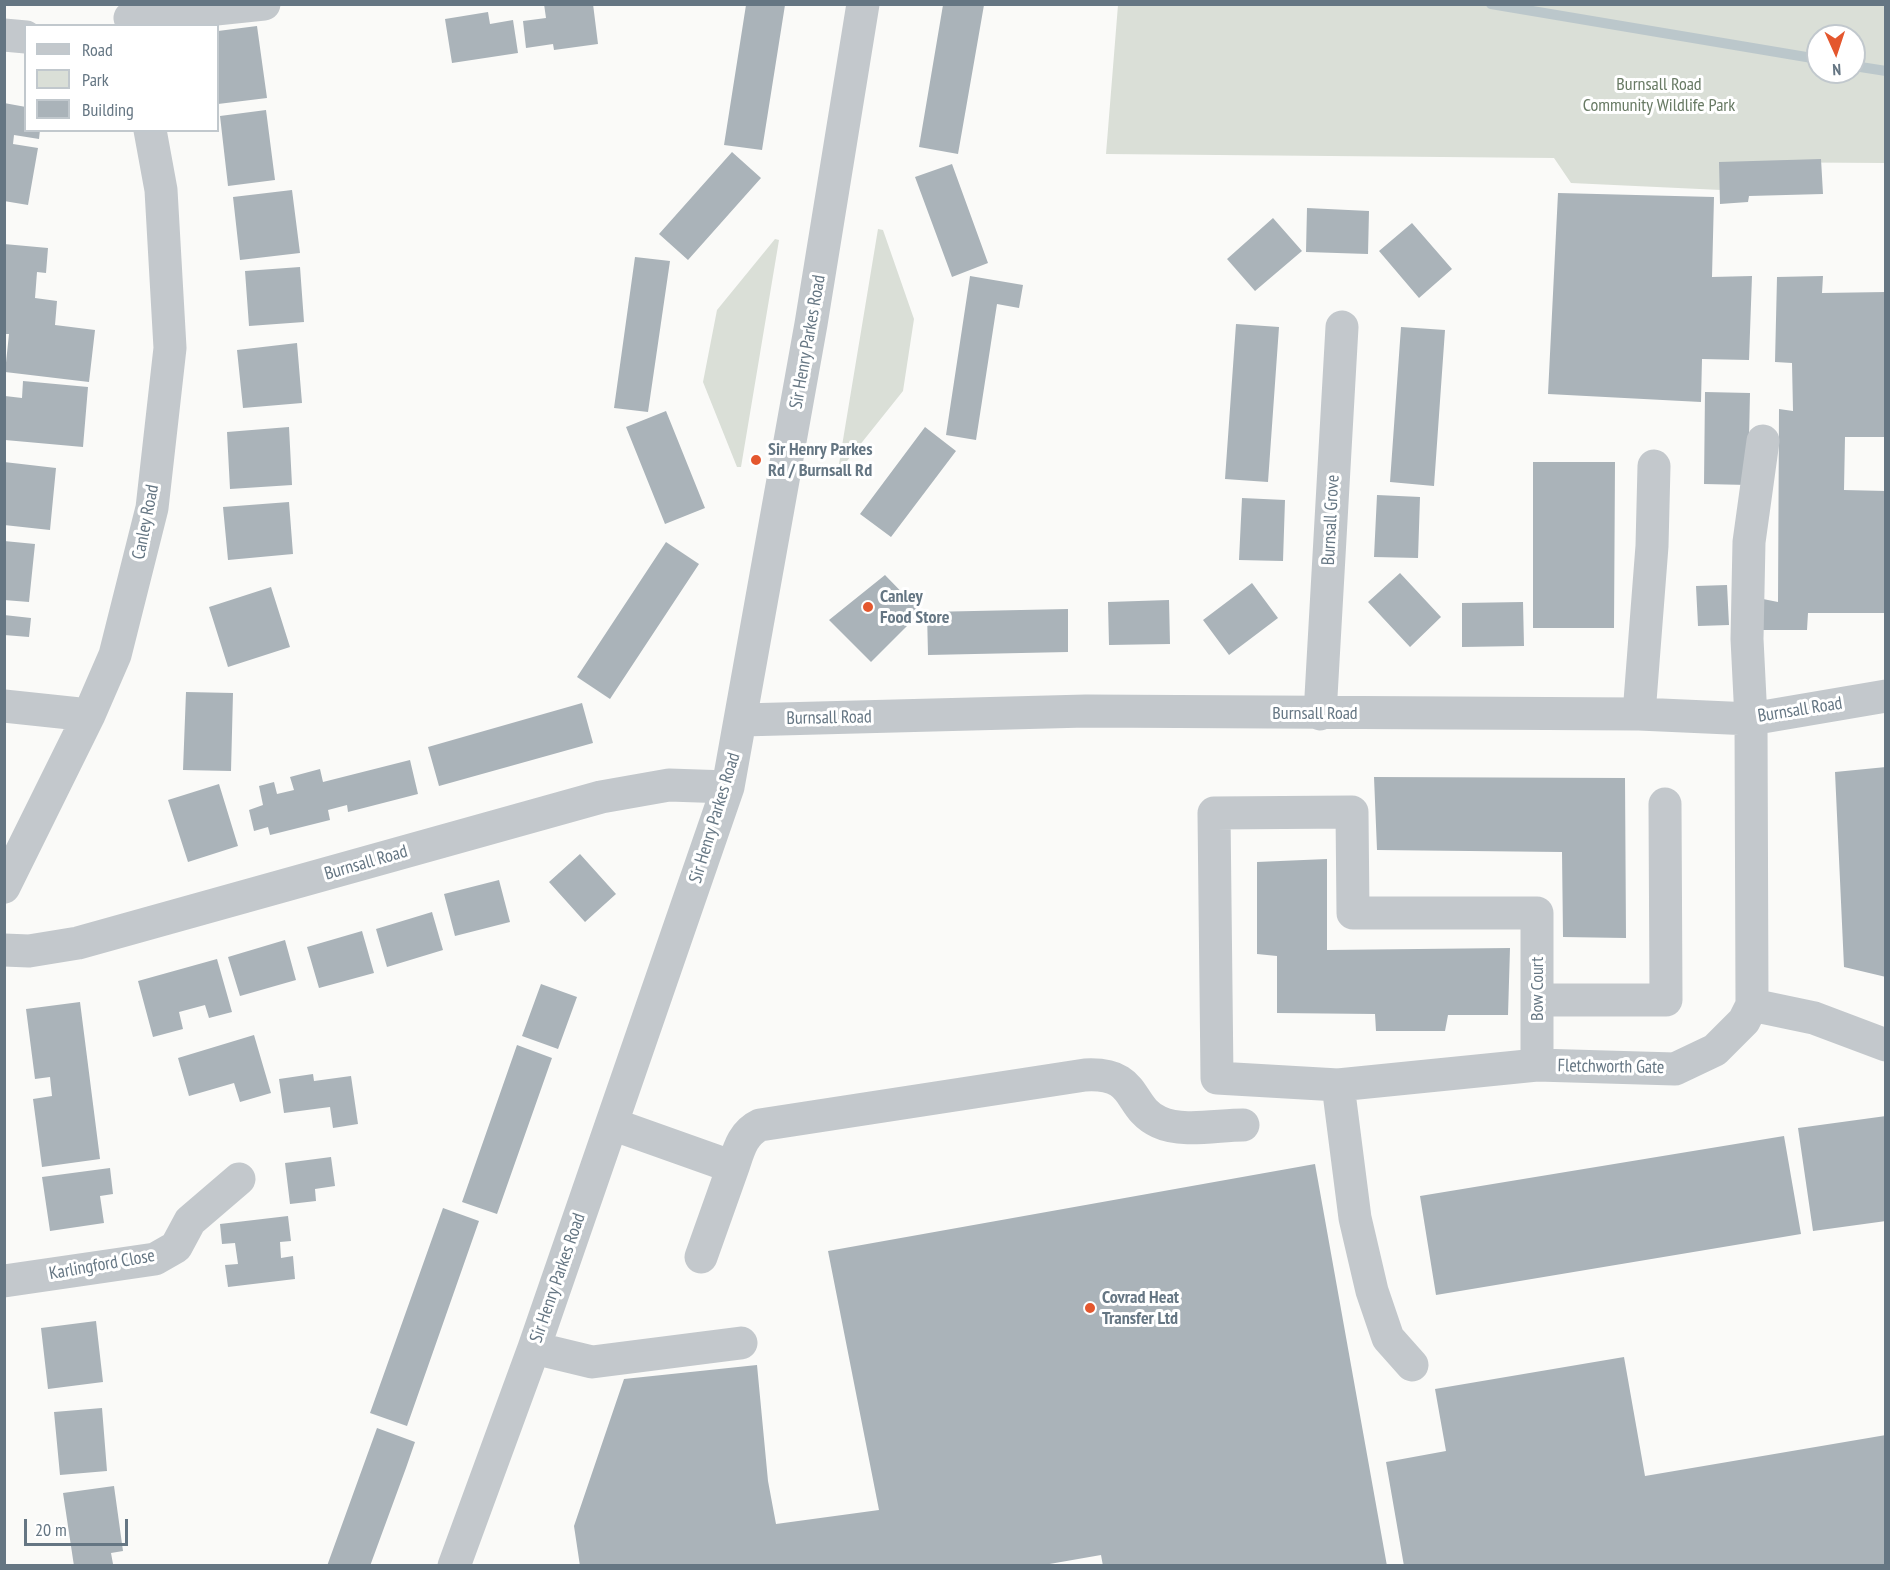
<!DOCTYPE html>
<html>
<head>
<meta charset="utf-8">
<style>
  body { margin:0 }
  #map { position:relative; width:1890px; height:1570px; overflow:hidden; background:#fafaf8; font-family:"PT Sans Narrow",sans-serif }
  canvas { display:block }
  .frame { position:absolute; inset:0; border:6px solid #657683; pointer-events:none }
  .legend { position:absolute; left:24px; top:24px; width:195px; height:108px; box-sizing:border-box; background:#fff; border:2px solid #c1c8cd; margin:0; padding:8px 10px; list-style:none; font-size:18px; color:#657683 }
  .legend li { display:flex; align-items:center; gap:12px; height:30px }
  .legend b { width:30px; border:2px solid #c1c8cd }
  .north { position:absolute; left:1806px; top:24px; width:60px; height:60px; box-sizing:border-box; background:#fff; border:2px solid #c1c8cd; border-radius:50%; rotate:177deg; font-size:16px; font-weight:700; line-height:24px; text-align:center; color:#657683 }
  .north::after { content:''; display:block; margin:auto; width:21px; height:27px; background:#e4572e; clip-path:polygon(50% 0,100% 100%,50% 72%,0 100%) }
  .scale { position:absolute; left:24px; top:1519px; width:104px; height:27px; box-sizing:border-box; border:3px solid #657683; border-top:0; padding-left:8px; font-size:18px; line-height:21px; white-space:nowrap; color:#657683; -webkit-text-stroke:4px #fff; paint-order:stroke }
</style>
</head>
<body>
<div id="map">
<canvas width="1890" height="1570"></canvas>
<div class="frame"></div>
<ul class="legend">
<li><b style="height:8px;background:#c3c8cc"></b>Road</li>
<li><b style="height:16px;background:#dadfd7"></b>Park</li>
<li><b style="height:16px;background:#aab3b9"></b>Building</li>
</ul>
<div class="north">N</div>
<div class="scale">20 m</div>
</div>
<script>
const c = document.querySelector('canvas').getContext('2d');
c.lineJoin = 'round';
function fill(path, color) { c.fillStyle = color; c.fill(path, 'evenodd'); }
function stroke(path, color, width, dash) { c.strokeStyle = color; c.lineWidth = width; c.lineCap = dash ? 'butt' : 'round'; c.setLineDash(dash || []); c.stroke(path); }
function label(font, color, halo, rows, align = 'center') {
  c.font = font + ' "PT Sans Narrow",sans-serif'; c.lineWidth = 6; c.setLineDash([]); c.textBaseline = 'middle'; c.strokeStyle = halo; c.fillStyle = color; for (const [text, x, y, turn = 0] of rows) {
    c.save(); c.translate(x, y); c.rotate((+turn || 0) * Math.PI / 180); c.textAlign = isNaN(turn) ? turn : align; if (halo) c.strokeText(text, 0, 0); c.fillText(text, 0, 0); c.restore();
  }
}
fill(new Path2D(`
  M1118 5H1885V163L1725 162 1721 190 1571 183 1554 158 1106 154ZM1818 36H1854V72H1818Z
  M878 229 883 230 914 319 903 391 843 466 839 464Z
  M775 239 779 240 741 467H737L703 382 717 310Z`), '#dadfd7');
stroke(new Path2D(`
  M1491 4 1818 59
  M1854 66 1886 71`), '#bbc7cb', 10);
fill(new Path2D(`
  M544 4H593L598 44 554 50 553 44 526 48 523 21 546 18Z
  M746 5H785L762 150 724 145Z
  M943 5H984L958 154 919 147Z
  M488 12 490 24 513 20 518 53 452 63 445 19Z
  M257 26 267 98 218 104V31Z
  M4 103 26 107V130H40L39 139 14 135 13 144 38 148 28 205 4 201Z
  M266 110 275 180 228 186 220 116Z
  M732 152 761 178 688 260 659 234Z
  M1821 159 1823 194 1749 196 1748 202 1720 204 1719 162Z
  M952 164 988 263 952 277 915 177Z
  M292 190 300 253 240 260 233 197Z
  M1558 193 1714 197 1712 277 1752 276 1749 360 1702 359 1701 402 1548 394Z
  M1307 208 1369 211 1368 254 1306 252Z
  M1273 218 1302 251 1255 291 1227 259Z
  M1412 223 1452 269 1419 298 1379 251Z
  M4 244 48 248 46 273 37 272 35 298 57 301 55 325 95 330 89 382 5 372 9 334H4Z
  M635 257 670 261 648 412 614 408Z
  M300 267 304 322 249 326 245 271Z
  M970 276 1023 285 1019 308 997 304 976 440 946 435Z
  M1823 276 1822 293 1886 292V437H1845L1844 490 1886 491V613H1808L1807 630H1760L1763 599 1778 602 1779 409 1793 411 1792 363 1775 362 1777 277Z
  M1236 324 1279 327 1268 482 1225 479Z
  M1401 327 1445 330 1434 486 1390 482Z
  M297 343 302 403 243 408 237 350Z
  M23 381 88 387 83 447 5 440V396L22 398Z
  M1705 392 1750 393 1748 485 1704 484Z
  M666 411 705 508 665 524 626 427Z
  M289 427 292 485 230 489 227 432Z
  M925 427 956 451 891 537 860 514Z
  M4 462 56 468 50 530 4 525Z
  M1533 462H1615L1614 628H1533Z
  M1377 495 1420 497 1418 558 1374 557Z
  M1242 498 1285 500 1283 561 1239 560Z
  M289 502 293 554 228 560 223 507Z
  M4 541 35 544 29 602 4 600Z
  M666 542 699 564 610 699 577 677Z
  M1400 573 1441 617 1410 647 1368 602Z
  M885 575 921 612 871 662 829 620Z
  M1252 583 1278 618 1229 655 1203 620Z
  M1727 585 1729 625 1698 626 1696 586Z
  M271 587 290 647 228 667 209 607Z
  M1169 600 1170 644 1109 645 1108 602Z
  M1523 602 1524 646 1462 647V603Z
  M1068 609V652L928 655 927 612Z
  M4 615 31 618 29 637 4 635Z
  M186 692 233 693 231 771 183 770Z
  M582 703 593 743 439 786 428 747Z
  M410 760 418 794 348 812 347 805 328 810 330 820 270 835 268 827 254 831 249 810 263 805 259 786 274 782 277 794 294 790 290 777 320 769 323 782Z
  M1886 767V977L1844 967 1835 772Z
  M1374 777 1625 778 1626 938 1563 937 1562 852 1377 850Z
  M219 784 238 846 188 862 168 800Z
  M580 854 616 894 585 922 549 882Z
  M1327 859V950L1510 948 1508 1015H1448L1445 1031H1376L1375 1014 1277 1013V956L1257 954V862Z
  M499 880 510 922 455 936 444 894Z
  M432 912 443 950 387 967 376 929Z
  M362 931 374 973 319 988 307 947Z
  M285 940 296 980 240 996 228 957Z
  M217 959 232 1012 209 1018 205 1005 179 1012 183 1029 153 1037 138 981Z
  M541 984 577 997 558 1049 522 1036Z
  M80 1002 100 1159 42 1167 33 1099 52 1096 50 1077 35 1079 26 1009Z
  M254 1035 271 1093 240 1102 234 1083 189 1096 178 1058Z
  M517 1045 552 1058 497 1214 462 1202Z
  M313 1074 314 1081 351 1076 358 1124 333 1128 330 1107 284 1113 279 1079Z
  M1886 1116V1221L1813 1231 1798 1128Z
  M1784 1136 1801 1234 1436 1295 1420 1196Z
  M331 1157 335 1186 315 1189 316 1201 290 1204 285 1163Z
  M1315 1164 1387 1566H1103L1101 1555 1038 1566H580L574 1526 624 1379 757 1365 768 1481 776 1524 879 1510 828 1251Z
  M110 1168 113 1194 100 1196 104 1223 50 1231 42 1177Z
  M443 1208 479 1221 407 1426 370 1413Z
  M288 1216 291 1241 280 1242 281 1258 293 1256 295 1279 228 1287 225 1265 238 1264 235 1243 222 1244 220 1224Z
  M96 1321 103 1382 48 1389 41 1328Z
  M1624 1357 1645 1476 1886 1435V1566H1404L1386 1462 1446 1451 1435 1389Z
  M102 1408 107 1471 60 1475 54 1412Z
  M377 1428 415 1442 406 1468 370 1566H327Z
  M114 1486 123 1551 111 1553 113 1564 74 1566 63 1493Z`), '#aab3b9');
stroke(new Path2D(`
  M130 18 264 4
  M4 35 26 37
  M4 706 89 715
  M1320 714 1342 327
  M1639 714 1652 546 1654 466
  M742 720 1086 711 1639 714 1751 719 1886 696
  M4 887 89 715 115 655 152 508 170 348 161 190 150 130
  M4 950 29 951 78 943 601 797 669 785 728 787
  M1539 1000H1666L1665 804
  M1752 1005 1814 1018 1886 1045
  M1537 1065V913H1353L1352 812 1214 813 1217 1078 1338 1085 1537 1065 1675 1069 1715 1050 1744 1021 1752 1005 1751 719 1747 639 1749 542 1763 441
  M1338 1085 1355 1218 1372 1291 1388 1338 1412 1365
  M612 1124 733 1167 701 1257
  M733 1167C739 1149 743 1133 760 1125L1085 1075C1140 1072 1126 1107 1159 1122 1182 1133 1218 1125 1243 1125
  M4 1281 155 1259 176 1247 190 1221 239 1179
  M534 1348 592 1362 741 1343
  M454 1566 534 1348 728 787 811 324 863 4`), '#c3c8cc', 33);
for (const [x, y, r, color] of [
  [756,460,6,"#e4572e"],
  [868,607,6,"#e4572e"],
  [1090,1308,6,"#e4572e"]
]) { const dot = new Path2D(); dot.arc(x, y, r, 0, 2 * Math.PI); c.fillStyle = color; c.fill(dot); stroke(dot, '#fff', 2); }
label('18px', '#687a64', '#fff', [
  ["Burnsall Road",1659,85],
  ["Community Wildlife Park",1659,106]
]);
label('18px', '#657683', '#fff', [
  ["Sir Henry Parkes Road",808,342,-80],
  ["Burnsall Grove",1331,520,-87],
  ["Canley Road",146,522,-79],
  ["Burnsall Road",1800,710,-9],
  ["Burnsall Road",1315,714],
  ["Burnsall Road",829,718,-1],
  ["Sir Henry Parkes Road",715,818,-73],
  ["Burnsall Road",366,863,-16],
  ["Bow Court",1538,989,-90],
  ["Fletchworth Gate",1611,1067,1],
  ["Karlingford Close",102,1265,-10],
  ["Sir Henry Parkes Road",558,1278,-71]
]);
label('bold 18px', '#657683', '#fff', [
  ["Sir Henry Parkes",768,450],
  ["Rd / Burnsall Rd",768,471],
  ["Canley",880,597],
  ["Food Store",880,618],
  ["Covrad Heat",1102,1298],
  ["Transfer Ltd",1102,1319]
], 'left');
</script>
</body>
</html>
